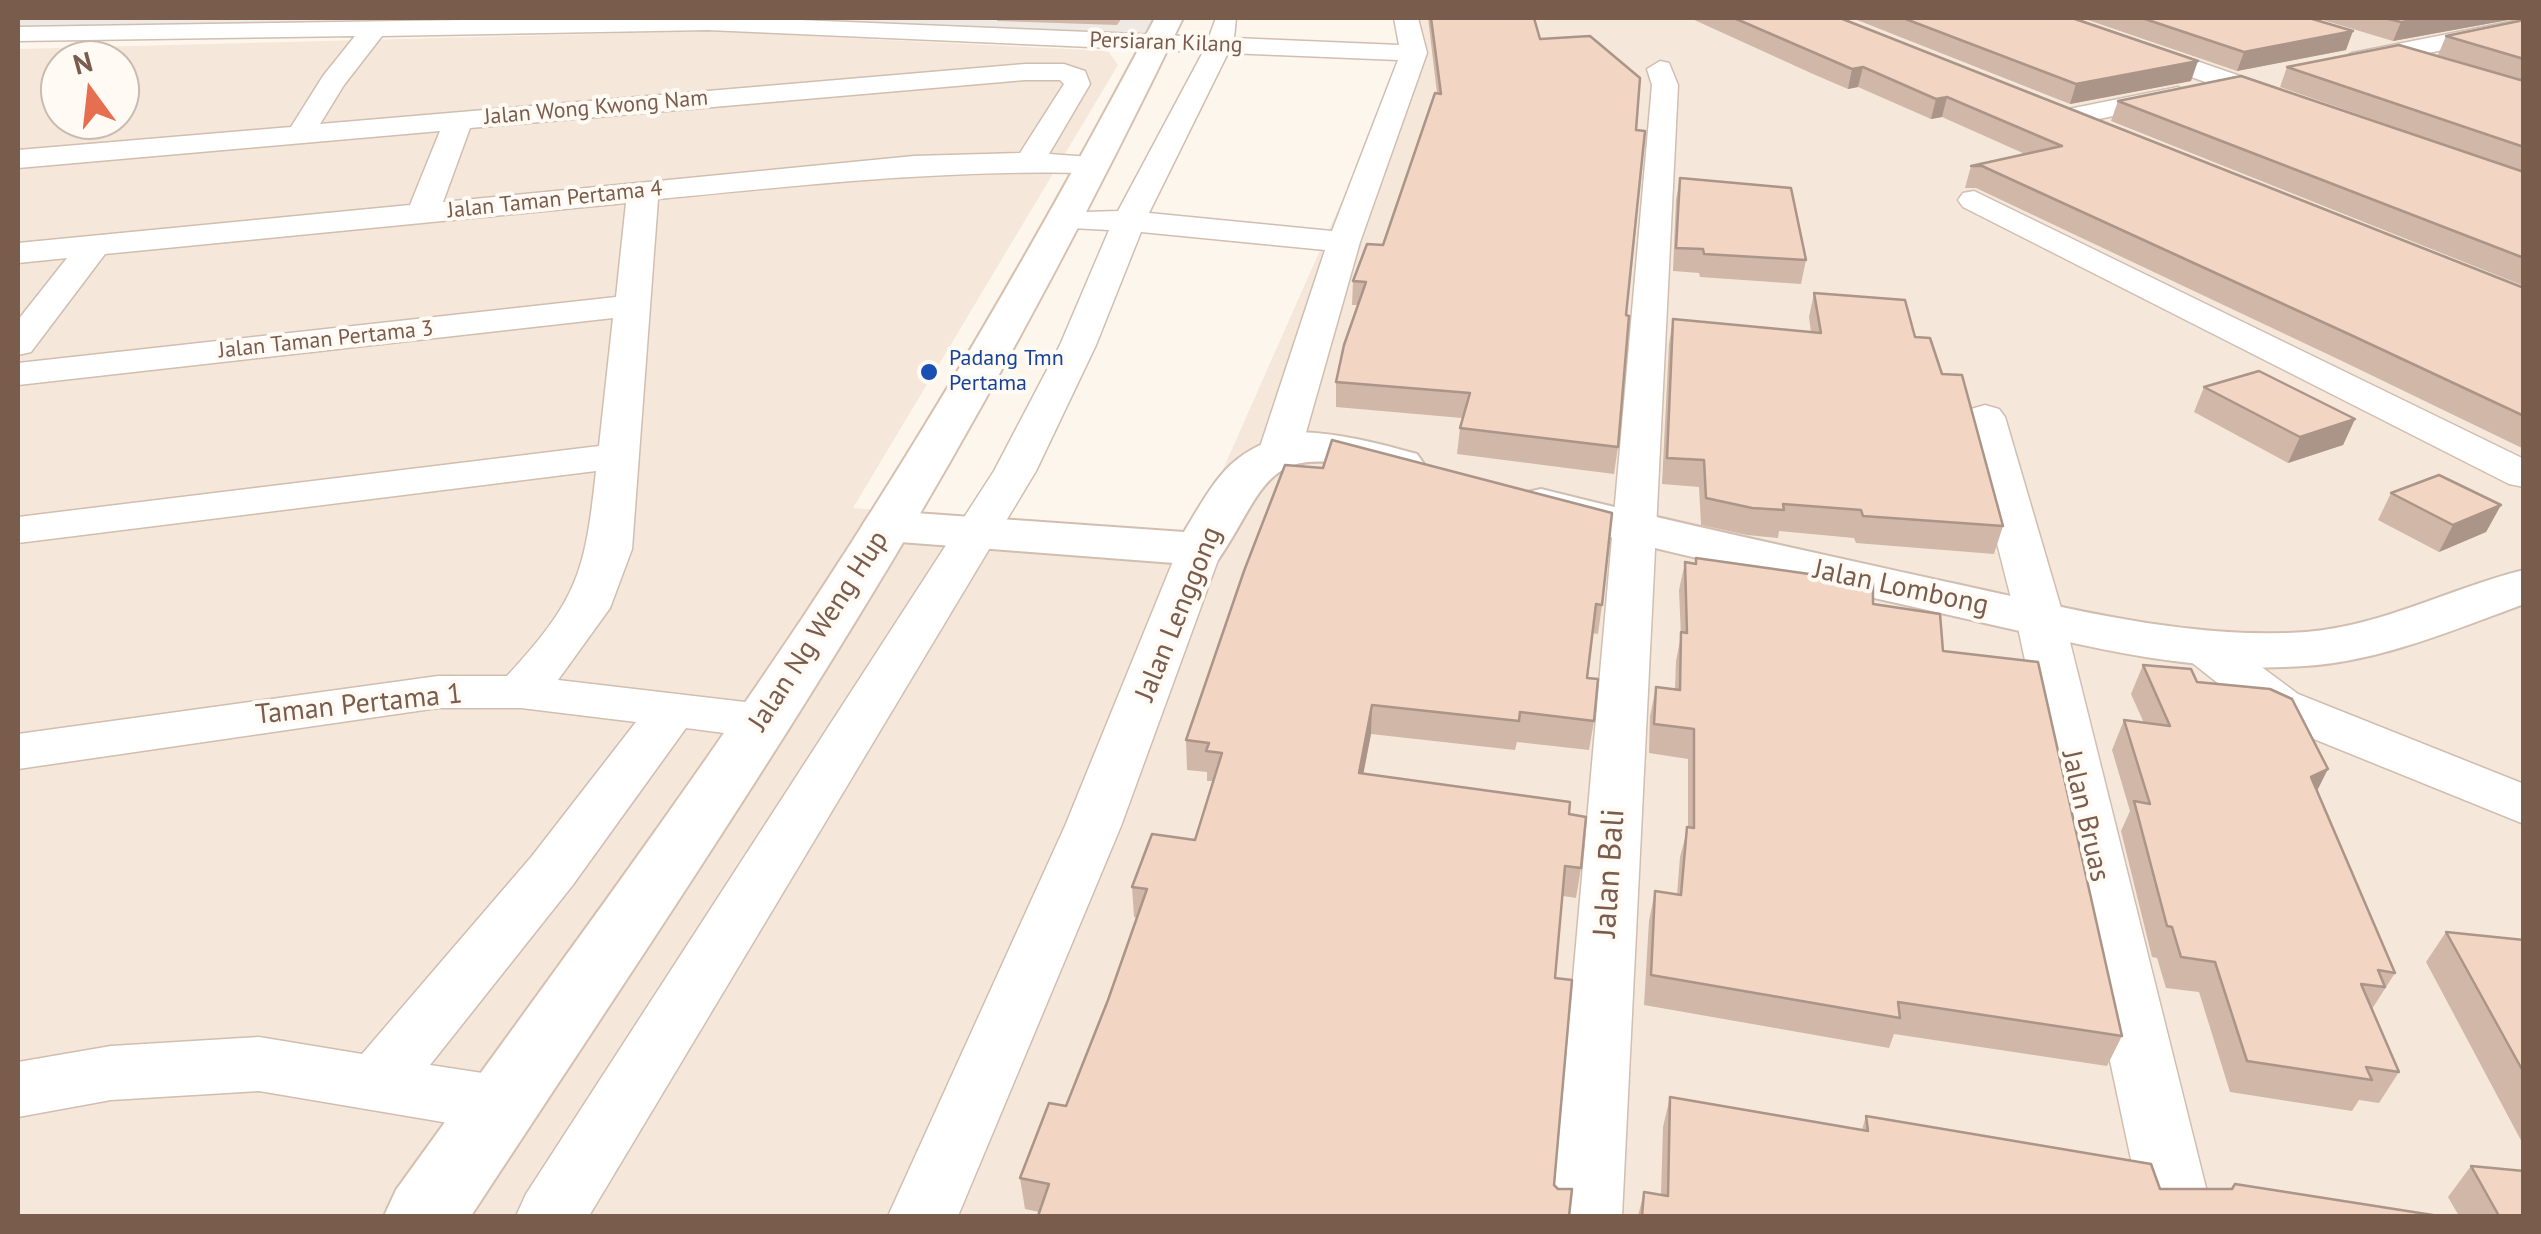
<!DOCTYPE html>
<html>
<head>
<meta charset="utf-8">
<style>
  body { margin:0 }
  #map { position:relative; width:2541px; height:1234px; overflow:hidden; background:#fdf6ec; font-family:"PT Sans",sans-serif }
  canvas { display:block }
  .frame { position:absolute; inset:0; border:20px solid #7a5c4d; pointer-events:none }
  .north { position:absolute; left:40px; top:40px; width:100px; height:100px; box-sizing:border-box; background:#fffaf3; border:2px solid #cabbb1; border-radius:50%; rotate:345deg; font-size:28px; font-weight:700; line-height:40px; text-align:center; color:#7a5c4d }
  .north::after { content:''; display:block; margin:auto; width:35px; height:45px; background:#e76f51; clip-path:polygon(50% 0,100% 100%,50% 72%,0 100%) }
</style>
</head>
<body>
<div id="map">
<canvas width="2541" height="1234"></canvas>
<div class="frame"></div>
<div class="north">N</div>
</div>
<script>
const c = document.querySelector('canvas').getContext('2d');
c.lineJoin = 'round';
function fill(path, color) { c.fillStyle = color; c.fill(path, 'evenodd'); }
function stroke(path, color, width, dash) { c.strokeStyle = color; c.lineWidth = width; c.lineCap = dash ? 'butt' : 'round'; c.setLineDash(dash || []); c.stroke(path); }
function label(font, color, halo, rows, align = 'center') {
  c.font = font + ' "PT Sans",sans-serif'; c.lineWidth = 8; c.setLineDash([]); c.textBaseline = 'middle'; c.strokeStyle = halo; c.fillStyle = color; for (const [text, x, y, turn = 0] of rows) {
    c.save(); c.translate(x, y); c.rotate((+turn || 0) * Math.PI / 180); c.textAlign = isNaN(turn) ? turn : align; if (halo) c.strokeText(text, 0, 0); c.fillText(text, 0, 0); c.restore();
  }
}
fill(new Path2D(`
  M1400 18H2523V1216H18V49L706 31 1108 51 1118 65 853 508 1194 535 1409 49ZM60 60H120V120H60Z`), '#f5e8da');
fill(new Path2D(`
  M18 18H1162L1153 42 711 21 18 34Z`), '#efe9e4');
const minor = new Path2D(`
  M593 18H751L1209 37 1216 18H1236L1234 38 1399 45 1394 18H1418L1427 53 1360 242 1301 450 1294 459 1280 462 1266 459 1259 450 1325 250 1141 232 1096 345 1036 471 589 1216H516L526 1194 994 471 1060 345 1109 230 1052 227 1047 220 1052 213 1118 211 1203 52 708 30 382 36 344 85 320 124 1025 64H1064L1085 71 1090 84 1049 154 1104 158 1108 164 1104 170 1093 173C947 169 803 185 658 199L632 549 610 608 558 680 762 704 780 709 788 721 780 733 762 738 686 728 572 886 430 1065 502 1076 525 1084 535 1104 525 1124 502 1132 259 1091 111 1100 18 1117V1062L111 1046 259 1037 362 1054 532 856 636 722 521 708H438L18 769V734L438 676H507C578 599 585 573 596 471L18 543V517L599 446 613 318 18 385V363L616 297 626 203 105 254 31 352 18 355V320L67 258 18 263V243L410 205 440 131 18 168V150L291 127 323 76 355 36 18 41V27ZM1228 53 1398 60 1332 231 1149 213ZM1025 80H1060L1064 84 1020 153 914 156 443 202 470 128Z
  M2038 18H2072L2295 95 2299 101 2295 107H2275L2041 23Z
  M2524 19V33L2352 69 2339 61 2352 53Z
  M1660 61 1669 63 1678 85 1622 1216H1552L1652 85 1647 69Z
  M2178 87 2192 95 2188 101 2064 126 2050 118 2064 110Z
  M1974 191 2524 459V487L2509 484 1963 207 1958 200 1963 193Z
  M1985 405 1999 409 2005 417 2064 618 2213 1216H2143L2016 618 1965 417 1971 409Z
  M1200 536 1216 539 1222 549 1121 826 958 1216H888L1065 826 1178 549 1184 539Z
  M2203 632 2220 636 2298 694 2524 784V824L2262 718 2186 658 2179 647 2186 636Z`);
const tertiary = new Path2D(`
  M1298 432C1339 433 1377 443 1417 454L1424 464 1417 474C1395 480 1378 472 1356 467 1263 444 1262 497 1218 560L1200 565 887 541 869 537 862 526 869 515 887 511 1184 532C1218 475 1231 449 1298 432Z
  M1541 489C1676 523 1811 552 1947 582 2064 607 2185 640 2306 632 2383 626 2450 588 2524 570V604C2453 630 2381 661 2305 666 2183 675 2063 640 1945 614 1804 582 1663 552 1523 515L1516 504 1523 493Z`);
const secondary = new Path2D(`
  M1155 18H1183C1100 190 1011 359 914 524 775 760 621 987 471 1216H384L396 1190C533 1000 673 812 803 617 931 424 1047 223 1155 18Z`);
stroke(minor, '#d1beb0', 3);
stroke(tertiary, '#d1beb0', 4);
stroke(secondary, '#d6c0b0', 4);
fill(minor, '#fff');
fill(tertiary, '#fff');
fill(secondary, '#fff');
fill(new Path2D(`
  M997 18H1122L1117 25 997 21Z
  M1428 18H1534L1626 315 1618 447 1614 474 1457 454 1460 428 1462 418 1336 407V382L1358 305H1352L1353 281 1383 245 1437 93Z
  M1690 18H1840L2524 288V449L2342 361 1976 188H1965L1971 166 2025 154 1942 117 1931 119 1858 87 1848 89 1813 74Z
  M1852 18H2072L2191 81 2070 104Z
  M2082 18H2309L2346 50 2237 71Z
  M2316 18H2519L2393 41Z
  M2524 20V81L2438 55 2446 36Z
  M2287 67 2524 81V286L2111 121 2118 101 2489 160 2280 87Z
  M1680 178 1806 260 1801 284 1700 277 1699 273 1673 271 1676 200Z
  M1814 293 1915 337 1942 374 2003 526 1994 554 1856 543 1854 538 1779 531 1778 538 1747 535 1701 525 1699 487 1662 484 1669 344 1673 319 1811 332 1809 317Z
  M2204 387 2355 419 2343 445 2288 463 2194 412Z
  M2391 493 2501 505 2486 532 2439 552 2378 520Z
  M1696 558 1873 604 1943 651 2122 1036 2107 1066 1894 1034 1889 1048 1644 1005 1649 921 1655 891 1677 895 1680 857 1688 827V759L1649 753 1650 716 1656 687 1675 689 1676 661 1681 636 1679 590 1685 562 1695 564Z
  M1244 571 1602 605 1598 634 1592 633 1587 678 1594 721 1589 750 1517 742 1515 750 1371 734 1363 773 1569 814 1581 868 1576 898 1563 896 1039 1212 1025 1209 1020 1178 1066 1106 1108 1000 1137 918 1134 917 1132 887 1195 840 1213 781H1207V772L1187 770 1186 740Z
  M2143 665 2197 682 2317 791 2395 973 2372 1009 2399 1072 2379 1103 2359 1100 2352 1111 2230 1092 2199 992 2166 988 2157 958 2152 957 2121 831 2130 811 2112 750 2124 720 2144 723 2131 694Z
  M2446 932 2524 940V1146L2426 962Z
  M1670 1097 1862 1130 1866 1116 2160 1189 2439 1216H1642L1661 1195 1663 1127Z
  M2471 1166 2524 1216H2459L2448 1197Z
  M1644 1192 1642 1216H1638Z`), '#d1b7a8');
fill(new Path2D(`
  M2428 18H2519L2393 41 2401 22Z
  M2353 31 2346 50 2237 71 2244 52Z
  M2198 61 2191 81 2070 104 2076 84Z
  M1863 67 1858 87 1848 89 1852 69Z
  M1947 97 1942 117 1931 119 1936 99Z
  M2355 419 2343 445 2288 463 2300 437Z
  M2501 505 2486 532 2439 552 2453 525Z
  M1372 705 1371 734 1358 802 1359 773Z
  M2328 769 2313 799 2311 777Z`), '#aa9588');
const building = new Path2D(`
  M1431 18H1534L1540 39 1590 36 1640 78 1636 130 1645 131 1626 315 1629 316 1618 447 1460 428 1470 393 1336 382 1344 345 1366 282 1353 281 1367 244 1383 245 1435 93 1441 94Z
  M1734 18H1840L2524 288V416L2353 336 1982 166H1971L2062 146 1947 97 1936 99 1863 67 1852 69Z
  M1903 18H2072L2198 61 2076 84Z
  M2142 18H2309L2353 31 2244 52Z
  M2384 18H2428L2401 22Z
  M2524 20V59L2446 36Z
  M2399 45 2524 81V147L2287 67Z
  M2241 76 2524 172V258L2118 101Z
  M1680 178 1791 188 1806 260 1704 254 1703 249 1676 248Z
  M1814 293 1905 300 1915 337 1930 338 1942 374 1962 375 2003 526 1863 516 1861 510 1783 504 1784 510 1752 508 1706 498 1704 460 1667 458 1673 319 1821 333Z
  M2259 371 2355 419 2300 437 2204 387Z
  M1332 440 1612 513 1602 605 1596 604 1587 678 1598 679 1594 721 1520 712 1519 721 1372 705 1359 773 1570 802 1569 814 1586 817 1581 868 1565 866 1555 978 1572 980 1554 1185 1558 1189H1572L1569 1216H1038L1049 1184 1020 1178 1049 1103 1066 1106 1108 1000 1147 889 1132 887 1152 834 1195 840 1222 753 1206 751 1209 743 1186 740 1244 571 1285 465 1323 468Z
  M2439 475 2501 505 2453 525 2391 493Z
  M1696 558 1873 583V604L1940 614 1943 651 2038 662 2122 1036 1898 1002 1900 1018 1651 975 1655 891 1681 895 1687 827 1694 828V729L1654 724 1656 687 1680 690 1681 632 1687 633 1685 562 1696 564Z
  M2143 665 2191 669 2197 682 2270 689 2292 699 2328 769 2311 777 2395 973 2378 970 2385 987 2361 984 2399 1072 2366 1067 2372 1080 2247 1061 2215 962 2181 957 2172 927 2167 926 2134 801 2150 804 2124 720 2170 726Z
  M2446 932 2524 940V1073Z
  M1670 1097 1868 1131 1866 1116 2151 1164 2160 1189H2232L2235 1184 2439 1216H1642L1644 1192 1668 1196Z
  M2471 1166 2524 1171V1216H2499Z`);
fill(building, '#f3d5c3');
stroke(building, '#aa9588', 2.5);
for (const [x, y, r, color] of [
  [929,372,10,"#1a4fb4"]
]) { const dot = new Path2D(); dot.arc(x, y, r, 0, 2 * Math.PI); c.fillStyle = color; c.fill(dot); stroke(dot, '#fffaf3', 4); }
label('22px', '#7a5c4d', '#fffaf3', [
  ["Persiaran Kilang",1166,43,2],
  ["Jalan Wong Kwong Nam",596,108,-5],
  ["Jalan Taman Pertama 4",555,200,-6],
  ["Jalan Taman Pertama 3",326,340,-6]
]);
label('22px', '#164399', '#fffaf3', [
  ["Padang Tmn",949,359],
  ["Pertama",949,384]
], 'left');
label('28px', '#7a5c4d', '#fffaf3', [
  ["Jalan Lombong",1901,588,12],
  ["Jalan Lenggong",1179,614,-68],
  ["Jalan Ng Weng Hup",819,631,-57],
  ["Taman Pertama 1",359,705,-6],
  ["Jalan Bruas",2085,816,77]
]);
label('32px', '#7a5c4d', '#fffaf3', [
  ["Jalan Bali",1610,873,-86]
]);
</script>
</body>
</html>
